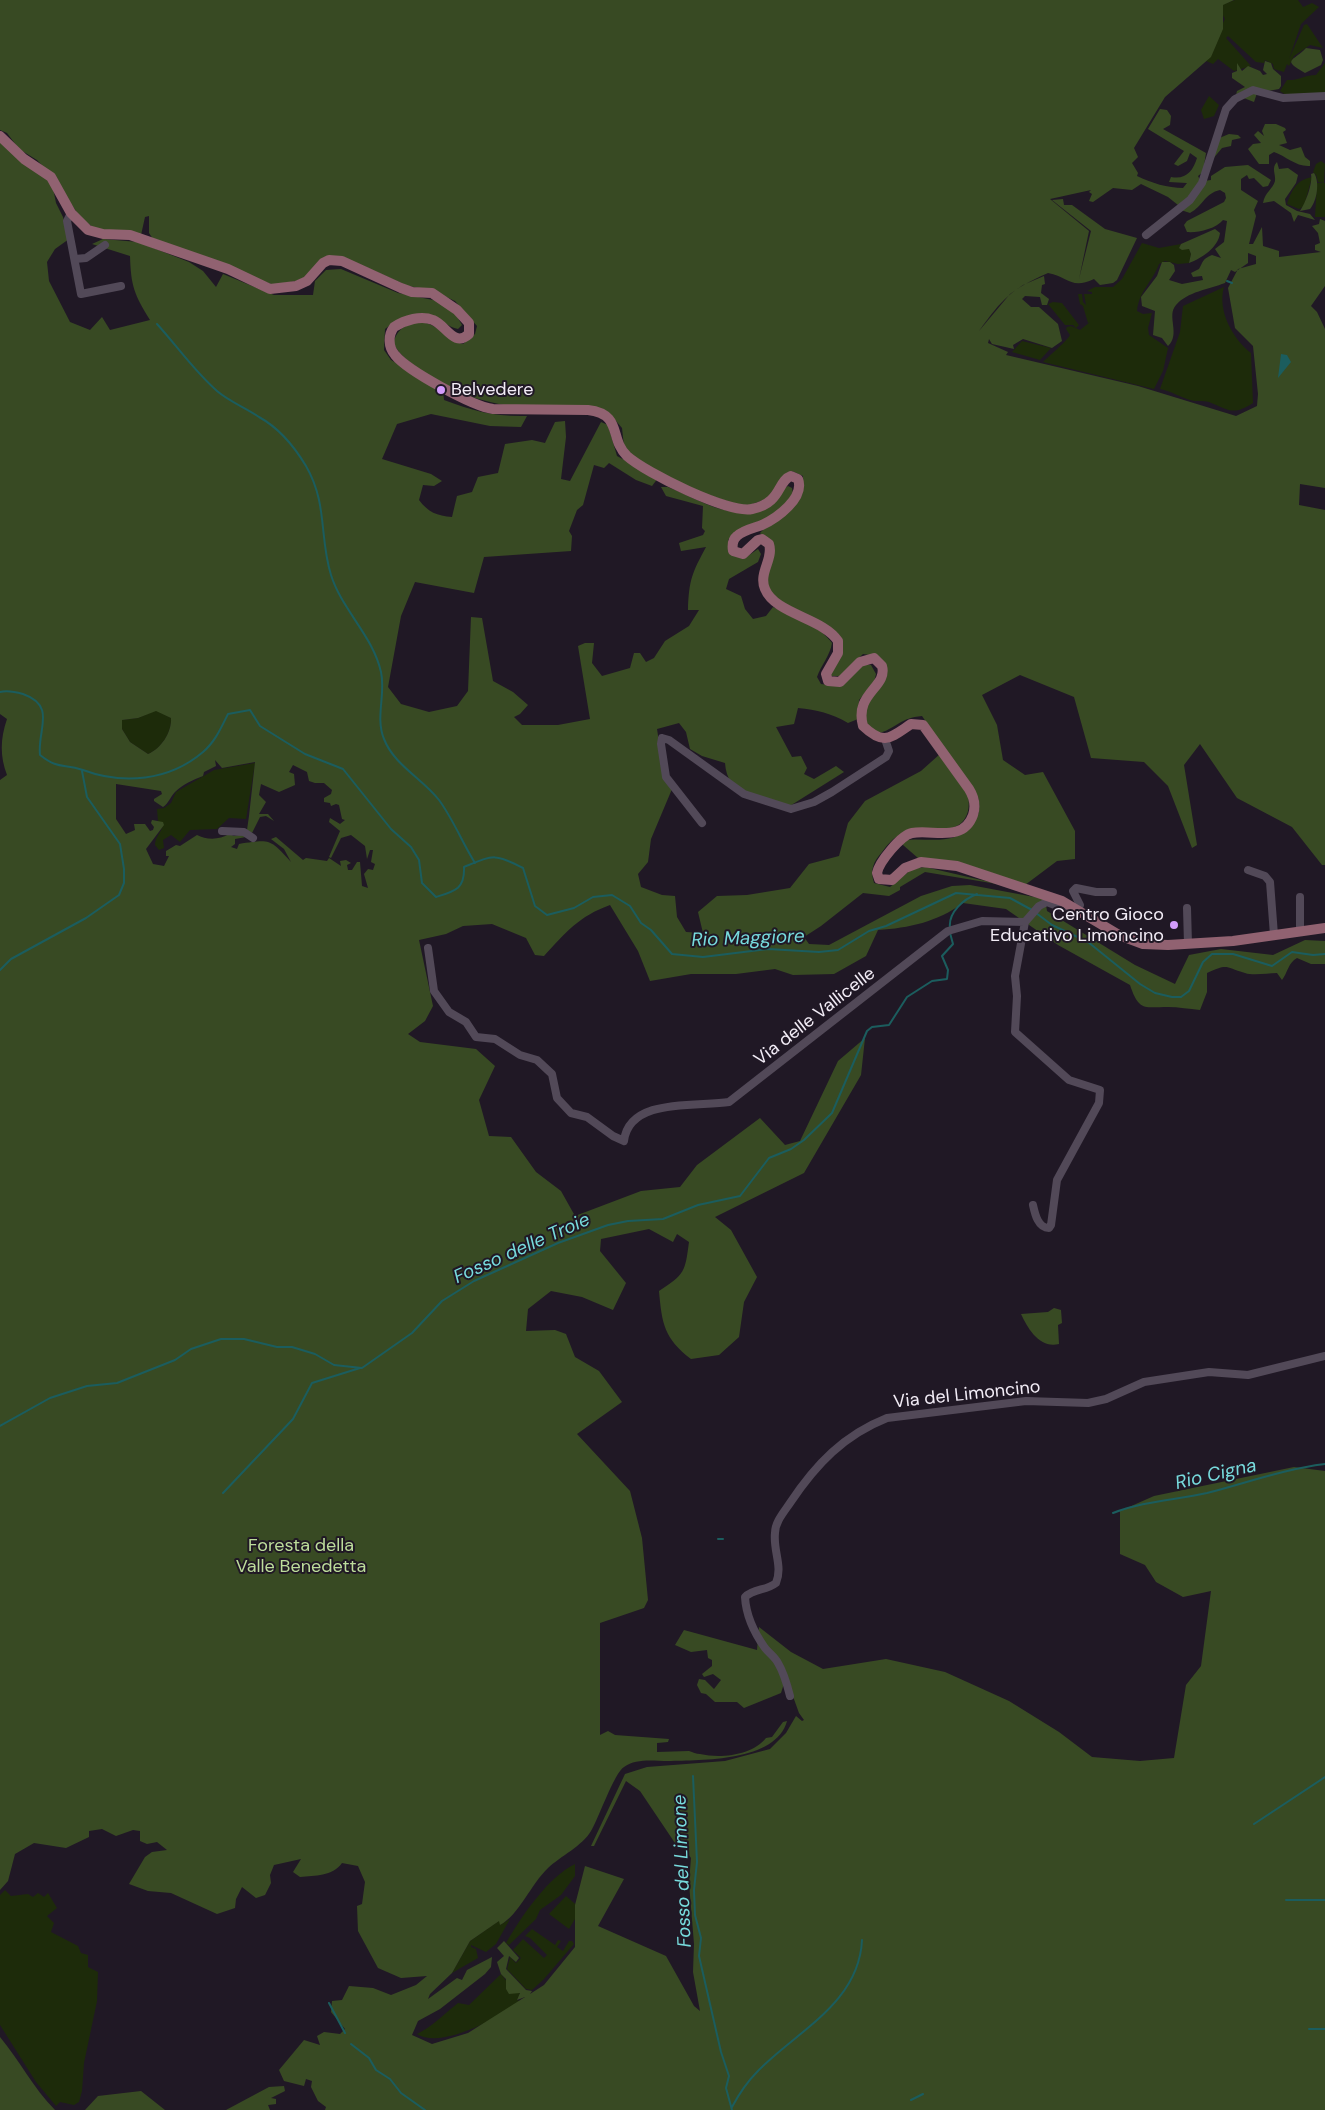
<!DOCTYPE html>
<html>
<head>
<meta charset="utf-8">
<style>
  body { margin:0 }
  canvas { display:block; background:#201825 }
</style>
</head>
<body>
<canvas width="1325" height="2110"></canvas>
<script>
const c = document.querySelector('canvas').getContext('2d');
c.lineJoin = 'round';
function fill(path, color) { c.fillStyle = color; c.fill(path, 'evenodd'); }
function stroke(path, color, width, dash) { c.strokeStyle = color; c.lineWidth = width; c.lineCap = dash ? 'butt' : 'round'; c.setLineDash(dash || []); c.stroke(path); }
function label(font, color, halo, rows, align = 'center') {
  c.font = font + ' "DM Sans",sans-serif'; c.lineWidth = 4; c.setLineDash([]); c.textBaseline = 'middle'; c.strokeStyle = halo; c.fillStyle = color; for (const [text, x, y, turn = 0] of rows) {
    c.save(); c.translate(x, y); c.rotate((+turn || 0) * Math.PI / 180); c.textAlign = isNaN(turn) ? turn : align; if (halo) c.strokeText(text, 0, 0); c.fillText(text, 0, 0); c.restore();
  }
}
fill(new Path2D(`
  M1235 0H1298L1303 7 1312 3 1319 7 1301 24 1289 59 1304 25 1307 24 1323 48 1310 45 1294 56 1289 66 1287 64 1284 72 1274 69 1273 64 1265 60 1264 63 1256 62 1228 36 1226 38 1251 66 1234 71 1218 59 1213 64 1204 60 1225 19 1220 10 1221 5Z
  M1325 63V94L1286 95 1280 91 1287 80C1298 81 1305 75 1316 75Z
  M1209 96 1219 105 1214 116 1204 119 1201 110Z
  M1321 161 1325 164 1324 183 1318 182 1316 175 1313 172 1316 164Z
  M1312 177 1304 206 1299 209 1287 204C1292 190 1296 180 1312 177Z
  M1317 183H1325V217H1315Z
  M1142 243 1159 248 1181 244 1179 248H1189L1191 254 1189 263 1178 264 1165 261 1159 264C1153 281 1139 291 1137 311L1143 314 1152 313 1148 328 1149 335 1168 348 1163 371 1154 389 1043 362C1049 356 1068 340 1070 335L1066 329 1067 327 1071 326 1080 330 1090 322 1088 323 1083 306 1080 304 1078 294H1082L1083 302 1086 305 1084 294H1092V292L1087 291 1095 287H1113L1122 279Z
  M1224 287C1217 311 1233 339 1251 353L1253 403C1233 416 1229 410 1209 402 1203 400 1196 402 1190 400 1180 397 1171 391 1160 389L1180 332 1183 306Z
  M1053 302 1062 303 1079 325 1076 328 1073 325H1065L1048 304Z
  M1022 341 1051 348 1040 360 1012 352Z
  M156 710 171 718C172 732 161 749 148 754L130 742 122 729V720L138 718Z
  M255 763 246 819 229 818 217 829 190 830 180 842 171 835 163 840 164 848 159 850 155 845C155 837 161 833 163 825L158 821 157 809 164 808 171 803 176 792 214 770Z
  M575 1864V1876L561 1895 540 1910 536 1919 509 1945 506 1943C521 1917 548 1877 575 1864Z
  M5 1890 11 1896 28 1894 33 1897 38 1893 44 1897 48 1893 57 1908 47 1916 54 1923 51 1932 78 1946 81 1953 88 1955V1967L98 1972 97 2001 84 2063 82 2091 79 2102 74 2105 60 2102 56 2106 36 2082 0 2025V1895Z
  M566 1896 581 1909 569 1929 549 1914Z
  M510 1919 496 1944 486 1952 471 1945V1947L476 1949 478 1958 452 1973 470 1941 500 1920V1925Z
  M532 1929 555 1945 558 1940 561 1941 557 1947 563 1951 569 1941H572L574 1944 544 1979 532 1990 526 1989 507 1969 510 1957 516 1963 521 1958 513 1950 523 1939 544 1958 547 1955 530 1938 525 1936Z
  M501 1974 514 1991 520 1993 517 2000 523 2002C499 2016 443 2050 417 2034 432 2027 444 2014 458 2003L469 2005Z`), '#1d2b0a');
fill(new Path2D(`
  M0 0H1234L1223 5V29L1211 57 1165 97 1134 148 1138 157 1132 163 1138 173 1137 176C1151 183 1168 188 1183 188L1187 183 1169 182 1171 177C1186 180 1193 171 1197 158L1190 153 1187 161 1178 166 1174 164 1184 151 1148 129 1160 109 1167 110 1171 116 1170 125 1163 129 1206 153 1203 172 1198 176 1200 180 1190 198 1178 205 1168 197 1141 184 1132 190 1113 188 1093 202 1089 201 1092 194 1089 192 1091 190 1050 199 1089 231 1079 279 1091 231 1052 200 1063 199 1064 205H1072L1105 229 1137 238 1117 280 1113 283 1100 285 1094 279C1071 290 1069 277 1048 273 1010 290 1003 298 979 331L1010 294 1023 285 1044 276 1045 284 1042 285 1041 293 1049 299 1047 305H1042L1040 297 1025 296 1022 299 1031 307H1039L1058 324 1062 341 1052 348 1023 339 1013 345 1014 349 992 344 989 339 988 343 1008 352 1006 355 1138 386 1236 416 1257 406 1258 394 1253 346 1235 328 1228 288 1238 269 1256 264V256L1248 253V263L1235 272 1231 270 1225 283C1209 289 1187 292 1176 305 1166 316 1181 334 1168 346L1162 338 1153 335 1155 311 1142 306 1141 297 1157 276 1162 262H1170L1174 265 1175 271 1169 280 1182 284 1203 280 1202 276 1193 277 1191 273 1199 269C1203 262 1202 259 1212 255L1221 258 1215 249 1224 242 1227 221 1223 220C1216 229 1197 233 1187 232L1184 225 1187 221 1224 202 1226 198 1225 193 1220 190C1205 193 1203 206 1190 213L1181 210 1204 181 1211 180V176L1225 167 1248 165 1271 180 1268 186 1263 187 1254 178 1249 179 1247 175 1241 179V190L1258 201 1254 210 1256 216 1249 244H1253L1262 227 1263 246 1279 251V257L1321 252 1315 250V245L1320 243 1318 233 1312 226 1319 224 1320 219 1325 221V286L1311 306 1317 312 1325 329V488L1300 484 1299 505 1325 510V865H1322L1292 827 1237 798 1200 744 1184 765 1197 845 1192 848 1168 786 1144 762 1091 758 1074 697 1020 675 982 695 997 725 1003 760 1025 775 1043 772 1075 831V859L1057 861 1025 885 918 858 903 845V840C929 837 951 847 971 826 979 817 981 809 978 797L922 716C900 718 898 727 880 733L869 728 862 713 883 680 876 656 863 654 840 676H830L838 637 772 596 767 583 770 544 760 533 803 489V476L792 471 769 498 744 507 683 486 633 458 624 446 622 428 611 415C545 410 478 412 423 372 411 363 400 356 393 343 397 332 400 328 411 324 434 316 443 339 463 344L475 334 477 326 455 301 431 290 408 286 341 256H330L305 277 296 281 274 285 155 242 149 233V216L145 217 141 235 95 229 80 217 53 177 37 160 19 149 7 133 0 130Z
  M1306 48 1320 50 1323 60 1321 65 1305 73C1281 59 1293 62 1306 48Z
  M1265 61 1271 63 1273 69 1281 76V86L1279 89 1257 93 1254 102 1236 95 1237 91 1245 87 1232 78V73L1237 71V63L1242 71 1248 66 1260 71 1263 75 1267 74 1263 70Z
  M1265 124H1276L1285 128 1286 130 1283 132 1287 143 1279 145 1290 150 1301 147 1305 157 1310 161V166C1296 167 1286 156 1274 152L1269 155V164H1259L1248 149 1253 144 1261 143 1254 135 1258 131 1264 136 1262 131Z
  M1229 134 1238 135 1241 138 1232 140 1231 146 1222 148 1212 160 1217 139Z
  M0 140 52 183 56 203 63 217 69 239 55 249 47 262 49 281 70 322 90 330 102 317 110 330 150 320C134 294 131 286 130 256L92 244 103 239 138 242 189 262 203 271 216 287 223 274 274 295H313L315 281 326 270 341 269 398 293 438 301 456 315 462 325 458 329C448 327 442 320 433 316 417 309 397 319 385 329L384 350 391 360 443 390 444 400C472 411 497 417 527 416L521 427 490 426 431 414 397 424 382 459 431 474 442 481 434 486 423 485 419 500C428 512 437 516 452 517L457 496 472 492 478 477 498 473 505 444 532 440 545 443 555 422 565 421 566 437 561 479 570 481 601 422 608 425 617 456 658 478 652 486 636 480 609 463 604 468 594 465 583 505 577 510 569 531 572 536 571 551 484 557 474 593 415 582 401 616 388 687 401 704 429 712 457 706 468 691 471 617 482 618 493 681 513 692 528 705 520 714 514 717 522 725H558L590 719 578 646 585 643H594L592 663 602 676 630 668 634 653H640L646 662 654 658 665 641 689 626 699 610H688C689 580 692 573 706 547L681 551 679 543 703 535 705 531 702 528 703 506 666 496 661 487H668C702 501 726 519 764 510L783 489 788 486 792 488 793 494C785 504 775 515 763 521 748 529 740 524 728 540L745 558 758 549 761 554 758 562 729 579 726 589 741 596 745 609 753 619 766 616 773 607C793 616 819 625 832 643 830 656 821 665 817 677L821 684 836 686 860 665H871L876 674 874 682 859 700 858 719 848 723C831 713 817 710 798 708L794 724 776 727 792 757 801 756 807 768 804 774 814 779 836 766 844 772 785 809C758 799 727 796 725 763L702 756 690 749 686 732 679 723 657 729 664 774 672 789 651 839 648 862 638 874 641 887 662 895 675 896 677 917 686 932 703 933 698 912 717 896 747 895 790 888 809 864 839 856 848 823 865 801 921 771 940 754C948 767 963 782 968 796 969 800 969 806 968 811 960 841 922 824 901 834 893 838 887 845 882 852 873 862 870 870 874 883L890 887 912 869 925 867 1003 885 925 872 900 887V890L889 896 863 893 821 926 804 937 809 944 829 945 921 896 952 886 970 885 1045 899 1047 911 1135 965 1175 984 1189 955 1221 949 1273 955 1305 940 1325 941V964H1311L1297 958C1288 963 1288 972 1282 980L1277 973C1267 973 1254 976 1245 973 1225 967 1228 963 1207 973V992L1200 1010C1189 1009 1179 1007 1168 1007 1145 1007 1139 1012 1130 985L1058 945 1006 909 963 903C937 922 909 928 878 930L866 956 834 974 793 975 775 969 736 974H691L650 981 638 951 610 905C579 916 565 933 544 956L535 955 526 938 492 924 463 926 446 934 419 940 433 1006 425 1021 408 1034 420 1042 476 1049 495 1066 479 1100 489 1136 511 1137 536 1172 561 1191 575 1216 641 1191 680 1187 697 1165 760 1118 785 1145 800 1141 838 1061 865 1038 861 1075 804 1173 715 1217 731 1230 757 1277 744 1302 739 1337 719 1355 691 1359C664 1338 662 1324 659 1291 685 1274 685 1272 689 1242L677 1234 673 1242 649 1229 601 1239 600 1251 626 1283 613 1310 582 1297 551 1291 528 1309 526 1331 555 1330 566 1334 575 1357 599 1371 622 1402 577 1434 630 1491 642 1538 648 1600 644 1608 600 1623V1735L608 1731 615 1735 669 1739 668 1742 657 1743V1752C668 1752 678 1751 689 1751 693 1752 696 1754 700 1754 721 1759 753 1755 766 1738L772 1737 783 1722 787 1721C776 1762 701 1760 668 1761 654 1761 636 1758 624 1767 614 1773 599 1818 591 1831 582 1846 561 1856 548 1868 531 1884 519 1915 500 1925L499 1921 470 1941 452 1973 430 1994 428 1999 457 1978 462 1980 467 1970 492 1957 491 1967 485 1974 440 2009 418 2021 412 2035 432 2044 468 2033 525 1997 517 2000 520 1993 509 1994 506 1989V1979L501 1974 497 1962 504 1956 497 1948 504 1941 519 1958 516 1962 509 1956 506 1969 526 1990 532 1991 530 1994 544 1985 575 1947V1905L585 1866 624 1879 598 1926 666 1956 694 2006 700 2011 693 1972 694 1944 689 1883 691 1858 683 1847 679 1849 640 1791 626 1781 594 1846H591L625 1774 647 1767 725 1761 770 1749 786 1733 796 1716 802 1721 804 1720 799 1713 786 1677 781 1693 744 1708 737 1702H715L706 1694 701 1693 697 1685 699 1679 705 1680 714 1689 721 1680 713 1674 704 1677 702 1674 712 1666V1660L708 1658 707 1650 691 1652 675 1645 684 1630 757 1650 759 1627 791 1652 823 1669 886 1659 945 1672 1009 1701 1059 1732 1092 1757 1140 1761 1174 1758 1186 1685 1201 1666 1211 1591 1183 1597 1156 1582 1145 1565 1120 1554V1511L1154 1496 1294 1467 1325 1471V2110H325L326 2107 318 2101 311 2087 312 2081 306 2079 304 2086 284 2081 279 2070 304 2040 320 2045 317 2036 324 2032 340 2034 345 2029 331 2012 332 2001 342 2000 349 1986 373 1988 391 1995 416 1985 427 1976 401 1978 378 1968 358 1931 357 1906 362 1904 365 1882 358 1866 342 1863C332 1877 315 1875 300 1877L293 1872 301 1859 274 1865 270 1875 271 1883 265 1895 256 1898 242 1887 236 1899 235 1908 217 1914 171 1893 148 1891 129 1884 145 1857 152 1852 167 1850 157 1842 147 1844 140 1841V1831L133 1830 116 1836 102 1829 89 1831V1837L66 1848 34 1843 15 1854 8 1881 0 1890V780L7 775C0 757 0 739 7 719L0 714ZM156 711 171 718C172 732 161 749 148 754L130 742 122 729V720L138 718ZM215 760 222 768 255 762 249 816 247 830 252 833 260 817 266 816 274 821 268 814H259L266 802 259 795 261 784 279 792 295 785 294 774 289 772 293 765 307 772 309 781 315 783H324L332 790 331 794 324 798V802L330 803 331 806 336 804 339 805 342 819 345 820 340 824 330 818 329 822 340 831 329 857 331 858 341 838 351 835 365 846 367 859 370 850H373L371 862 375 864 373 870 368 869 364 874 368 888 362 886 360 862H357L352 870H348L347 865 351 863 346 860 340 861 341 866 329 858 327 861 306 858 303 860 276 837 271 839 284 849 291 862C270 839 271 839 239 844L237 849 231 847 235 844V839L246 837 244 834 234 836 229 834C220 840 206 840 197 835L180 846 176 845 166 851V856H169L164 866 153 864 146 849 164 825 163 822 152 820 151 823 154 827 153 830 150 831 145 824H134L135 830 126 834 116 819V784L161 791 162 794 154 799V801L163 807C169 803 170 797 175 792 183 784 193 780 203 776L204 772 216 766Z
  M1277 162 1279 169 1288 168 1298 175 1296 183 1285 199 1286 205 1297 211 1310 214 1315 220 1298 215 1294 222 1291 213 1274 201 1263 203C1265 192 1273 189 1275 181 1276 174 1271 168 1277 162Z
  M1314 173C1320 182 1317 201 1310 209L1300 211C1305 204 1313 184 1311 174Z
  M1215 229 1220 233C1218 248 1202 258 1189 263L1191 254 1189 249 1182 250 1179 248 1181 244Z
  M1054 1308 1061 1310 1062 1323 1058 1325 1059 1344C1040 1349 1028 1329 1021 1314L1048 1312Z
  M0 2037C20 2061 33 2088 55 2110H0Z
  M284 2086 285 2091 271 2098 276 2099V2104L268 2105 270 2110H226L269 2087Z
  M141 2091 165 2110H85L98 2096Z`), '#384a23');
fill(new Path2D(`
  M1281 354 1287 355 1291 362 1278 378Z`), '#1b5d5e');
stroke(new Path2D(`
  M1227 281 1232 283
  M157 324C177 346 195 372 217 391 230 402 246 408 259 417 279 428 294 446 306 466 328 504 319 537 331 575 342 610 373 636 381 672 386 694 375 717 384 739 394 765 423 779 439 800 453 819 462 842 475 863
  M0 692C7 690 16 692 23 694 57 706 37 730 40 755 59 770 63 763 83 770 123 785 169 781 203 752 215 742 221 728 228 714L250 710 260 726 305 754 343 769 391 829 411 847 419 860 422 883 436 897C455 891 465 889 464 867 493 855 495 853 523 868L535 906 547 915 574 908 593 897 612 895 630 906 641 923 651 930 672 954 703 957 768 949 819 952 838 950 869 931 886 926 956 893 1010 898 1032 910
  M1036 913 1052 925 1088 942 1140 984 1155 993 1172 997H1181L1189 991 1203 962 1212 954H1233L1272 966 1292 952 1313 955 1325 954
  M950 928C948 912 964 899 977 894
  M0 970 11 959 86 918 119 895 124 883V869L120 844 87 797 82 771
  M0 1426 50 1398 87 1386 117 1383 175 1360 191 1349 221 1339H244L277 1347H292L315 1354 334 1365 362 1368 412 1333 442 1301 474 1281 558 1243 608 1225 628 1221 663 1219 698 1205 740 1196 769 1158 791 1149 804 1140 832 1113 867 1031 872 1027 889 1025 907 997 932 981 947 979 948 970 942 956 953 944 950 933
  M223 1493 293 1419 312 1383 360 1368
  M1113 1513C1143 1501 1176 1500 1207 1493 1246 1483 1284 1469 1325 1464
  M718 1539H723
  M693 1776 697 1862 694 1890 695 1915 701 1938 699 1956 721 2052 729 2076 726 2088 732 2110
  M1254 1824 1325 1777
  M1286 1900H1325
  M329 2003 345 2033
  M1309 2029H1325
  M351 2044 369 2058 376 2070 390 2079 401 2093 425 2110
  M911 2100 923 2094
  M732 2107C739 2094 746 2083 757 2072 795 2032 859 2004 862 1940`), '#1b5d5e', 2);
stroke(new Path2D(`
  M71 213 67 221 81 294 121 286
  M1146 235 1190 200 1202 183 1226 109 1235 99 1253 90 1283 98 1325 96
  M75 259 86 258 105 245
  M702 823 666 777 661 744 662 738 669 740 744 794 791 809 814 802 832 792 886 757 889 751 885 739
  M222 831 244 832 253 838
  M1248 870 1265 876 1270 882 1274 935
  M1187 908 1188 944
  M1078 910 1080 905 1073 891 1076 888 1096 892H1113
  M1025 922 1015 976 1017 996 1015 1032 1069 1080 1100 1090 1099 1103 1057 1180 1051 1225 1049 1228C1038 1228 1035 1214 1033 1205
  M1300 931V897
  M428 948 434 991 449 1012 466 1022 476 1037 495 1039 520 1055 537 1060 552 1074 557 1098 571 1113 587 1117 613 1136 624 1141C629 1097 698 1107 729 1102L948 931 982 921 1025 922 1039 906 1047 902 1067 910 1075 909
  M790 1696C787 1684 784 1673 778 1663 775 1657 769 1653 765 1648 755 1634 746 1615 745 1597 754 1588 766 1591 776 1583 783 1566 773 1551 775 1533 775 1522 784 1512 790 1503 816 1464 844 1435 887 1418L1026 1401 1088 1403 1106 1399 1144 1382 1209 1372 1248 1375 1325 1356`), '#524958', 8);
stroke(new Path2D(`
  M0 136 24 159 51 177 71 213 88 230 103 234 130 235 228 269 270 289 296 286 307 281 323 263 329 260 342 261 401 288 412 292 432 293 457 310 469 323V334C454 348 446 325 433 320 421 315 405 320 394 327 388 335 388 347 395 355 408 371 472 406 493 409L588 410C623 414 609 439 627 456 646 473 729 514 752 509 782 503 777 481 791 476L798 479C805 498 777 518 762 525 754 528 743 530 737 536 732 540 732 545 733 551L743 554 758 540 762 539 769 544C774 559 758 573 765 589 775 614 823 618 838 641V653L826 674 828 681 840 682 860 662 874 658 882 666C888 687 854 693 863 726 884 746 890 738 911 724L923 725 969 789C974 797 976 806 973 815 963 843 933 829 912 833 901 835 879 862 877 873L879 879 892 880 905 868 921 862 957 866 1062 901 1119 935 1143 944 1168 945 1233 941 1325 928`), '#916271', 10);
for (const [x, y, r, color] of [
  [441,390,5,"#d39cfc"],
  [1174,925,5,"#d39cfc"]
]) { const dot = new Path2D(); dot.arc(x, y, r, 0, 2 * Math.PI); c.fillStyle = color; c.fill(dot); stroke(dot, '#201825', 2); }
label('18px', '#f2ecf6', '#201825', [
  ["Belvedere",451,390],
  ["Centro Gioco",1164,915,"right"],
  ["Educativo Limoncino",1164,936,"right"]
], 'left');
label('18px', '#f2ecf6', '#201825', [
  ["Via delle Vallicelle",815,1017,-38],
  ["Via del Limoncino",967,1395,-6]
]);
label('18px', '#bddd9b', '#201825', [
  ["Foresta della",301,1546],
  ["Valle Benedetta",301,1567]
]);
label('italic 19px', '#77dbdd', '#201825', [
  ["Rio Maggiore",748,939,-2],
  ["Fosso delle Troie",522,1249,-24],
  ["Rio Cigna",1216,1475,-13],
  ["Fosso del Limone",683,1871,-92]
]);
</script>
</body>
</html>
